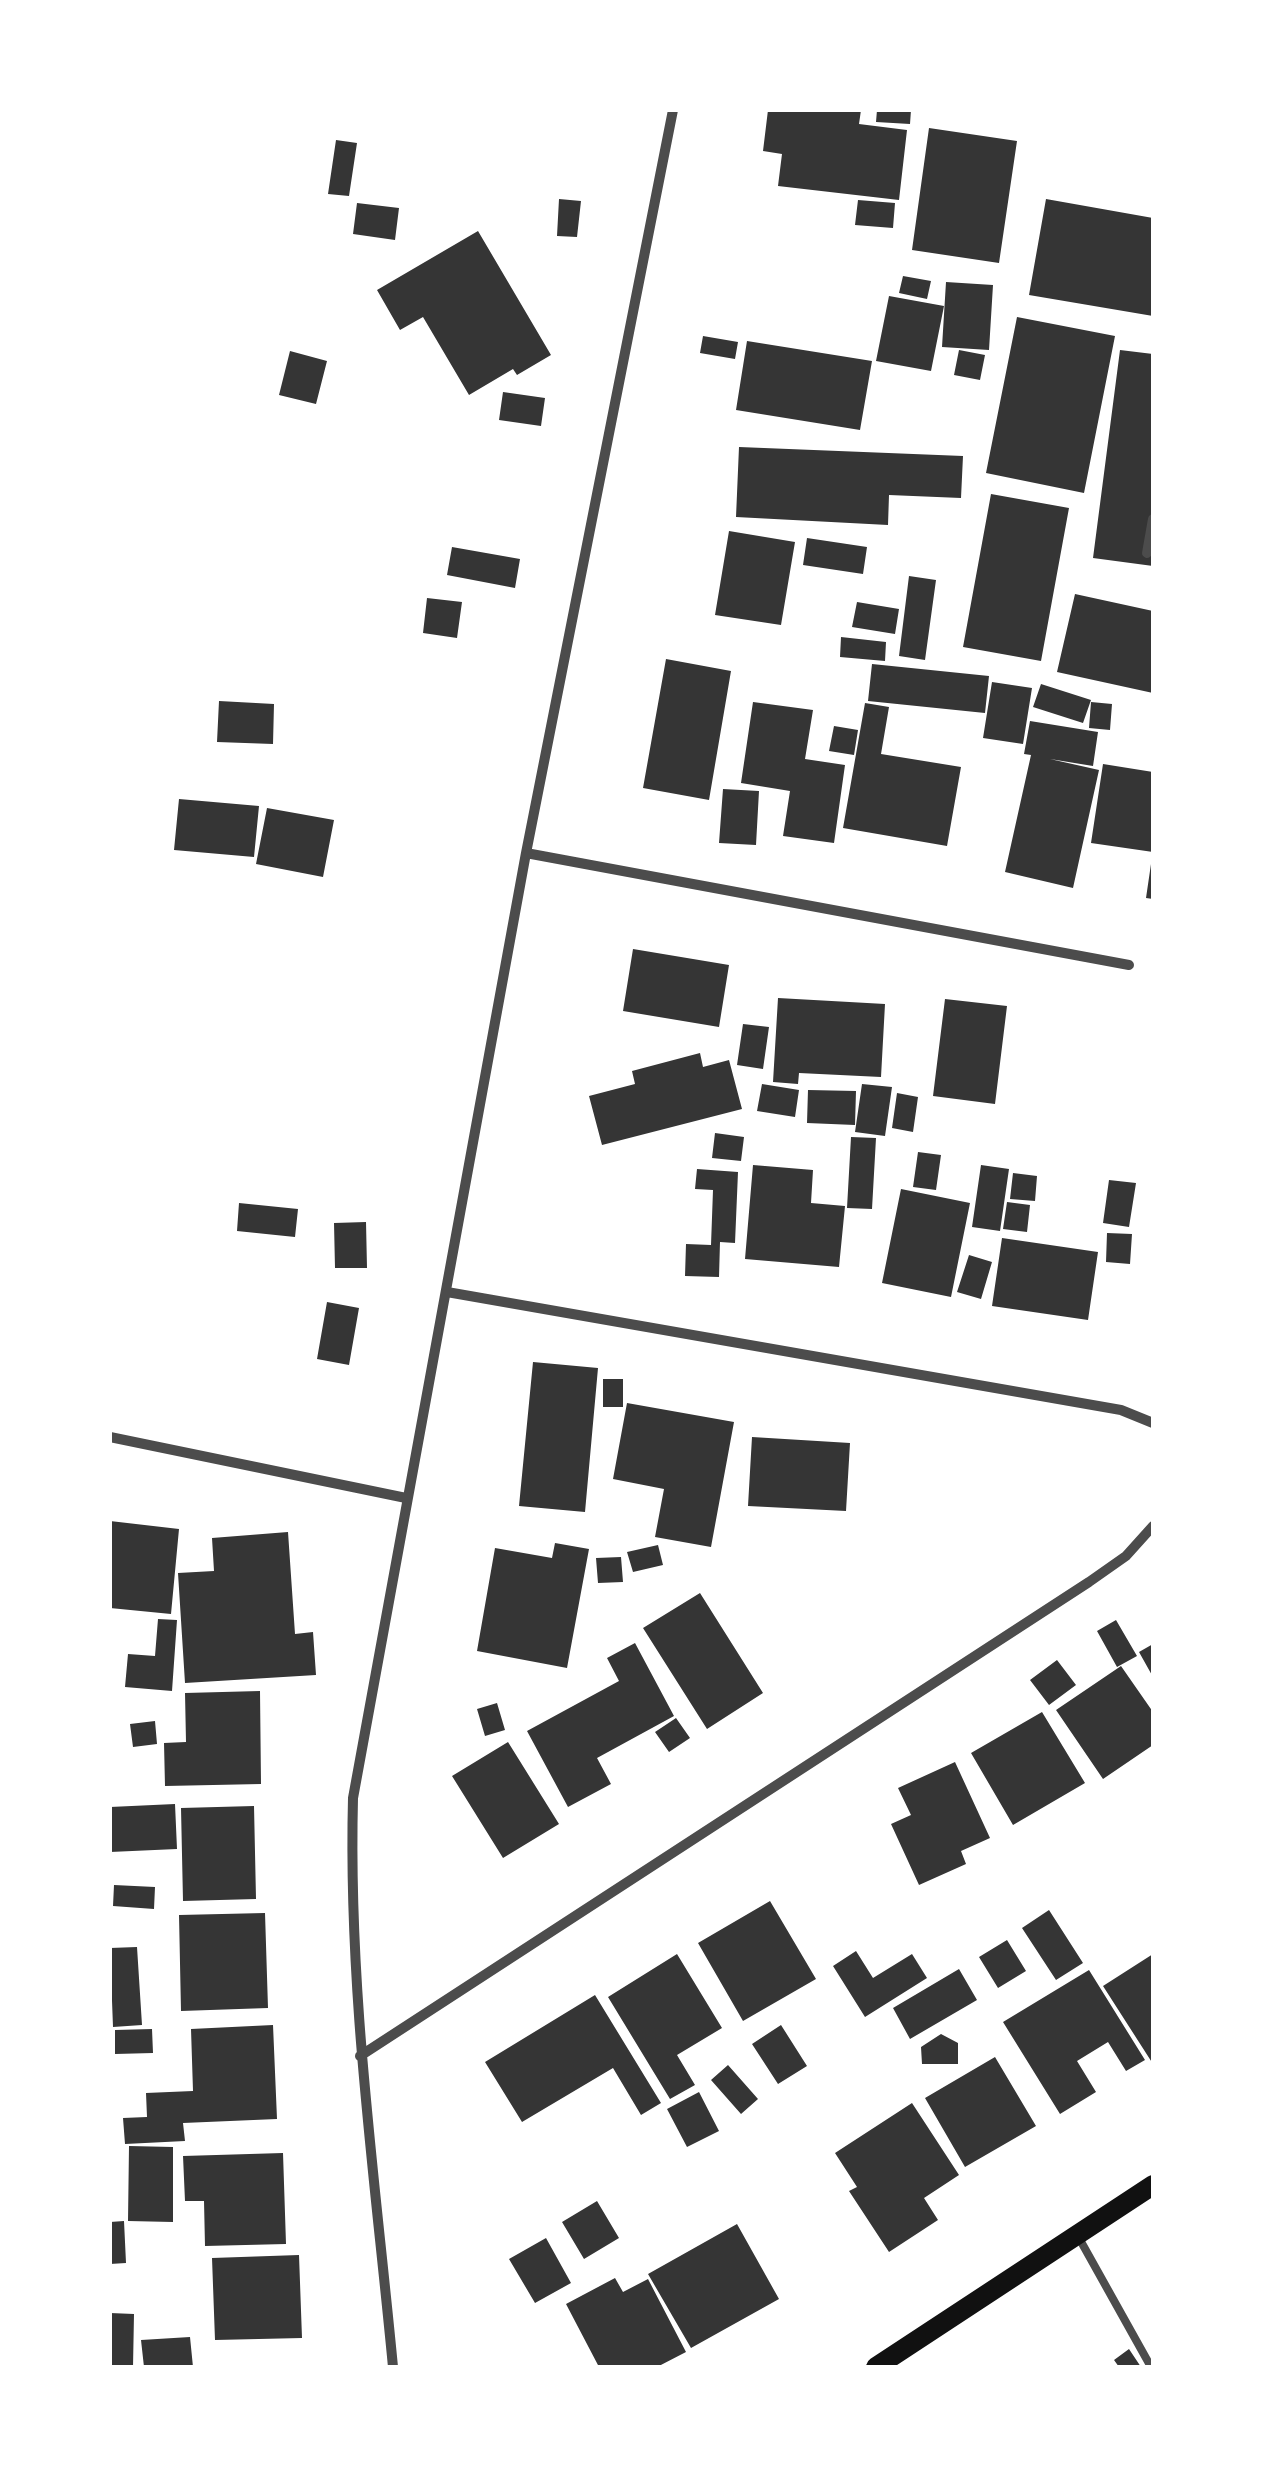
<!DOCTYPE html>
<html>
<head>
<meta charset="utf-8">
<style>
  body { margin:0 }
  #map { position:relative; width:1263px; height:2477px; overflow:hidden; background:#fff; font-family:"Alegreya Sans",sans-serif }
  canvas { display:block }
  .frame { position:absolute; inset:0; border:112px solid #fff; pointer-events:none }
</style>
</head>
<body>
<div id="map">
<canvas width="1263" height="2477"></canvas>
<div class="frame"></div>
</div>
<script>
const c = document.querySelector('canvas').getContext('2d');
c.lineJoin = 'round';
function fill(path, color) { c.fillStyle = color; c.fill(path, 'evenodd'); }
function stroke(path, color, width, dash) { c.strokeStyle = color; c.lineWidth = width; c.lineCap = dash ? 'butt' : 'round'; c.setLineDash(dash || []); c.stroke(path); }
fill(new Path2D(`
  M768 110H861L859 124 907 130 899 200 778 186 782 154 763 151Z
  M877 110H911L910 124 876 122Z
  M929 128 1017 141 999 263 912 250Z
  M336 140 357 143 349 196 328 194Z
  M559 199 581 201 577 237 557 236Z
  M1046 199 1153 218V316L1029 295Z
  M858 200 895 203 893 228 855 225Z
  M357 203 399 208 395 240 353 234Z
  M478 231 551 355 517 375 513 369 469 395 423 317 400 330 377 290Z
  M903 276 931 281 927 299 899 293Z
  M946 282 993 285 989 350 942 347Z
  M889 296 944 306 931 371 876 361Z
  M1017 317 1115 336 1084 493 986 473Z
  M703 336 738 342 735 359 700 353Z
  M747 341 872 361 860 430 736 410Z
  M959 350 985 355 980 380 954 375Z
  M1120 350 1153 354V566L1093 558Z
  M290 351 327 361 316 404 279 395Z
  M503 392 545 398 541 426 499 420Z
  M739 447 963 456 961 498 889 495 888 525 736 517Z
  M991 494 1069 508 1041 661 963 647Z
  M729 531 795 542 781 625 715 615Z
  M807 538 867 547 863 574 803 565Z
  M452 547 520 559 515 588 447 575Z
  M909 576 936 580 925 660 899 656Z
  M1075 594 1153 611V693L1057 672Z
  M427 598 462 602 457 638 423 633Z
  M857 602 899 609 895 634 852 627Z
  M841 637 886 642 885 661 840 657Z
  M666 659 731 671 709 800 643 788Z
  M872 664 989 676 985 713 868 701Z
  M992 682 1032 688 1023 744 983 738Z
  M1041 684 1091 700 1083 723 1033 707Z
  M219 701 274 704 273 744 217 742Z
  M753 702 813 710 805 759 845 765 834 843 783 836 790 791 741 783Z
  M1091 702 1112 704 1110 730 1089 728Z
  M865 703 889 707 881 754 961 767 947 846 843 828Z
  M1030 721 1098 732 1093 766 1050 759 1099 770 1073 888 1005 872 1031 755 1024 754Z
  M834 726 858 730 854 755 829 751Z
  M1103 764 1153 772V852L1091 843Z
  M723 789 759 791 756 845 719 843Z
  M179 799 259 806 254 857 174 850Z
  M267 808 334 820 323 877 256 864Z
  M1151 864H1153V899L1146 898Z
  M633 949 729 965 719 1027 623 1011Z
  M778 998 885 1004 881 1077 799 1073 798 1084 773 1082Z
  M945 999 1007 1006 995 1104 933 1096Z
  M743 1024 769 1027 763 1069 737 1065Z
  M700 1053 703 1067 729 1060 742 1109 602 1145 589 1096 635 1084 632 1071Z
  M762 1084 799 1090 795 1117 757 1111Z
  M862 1084 892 1087 885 1136 855 1132Z
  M808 1090 856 1091 855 1125 807 1123Z
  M897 1093 918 1097 913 1132 892 1128Z
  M715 1133 744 1137 741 1161 712 1158Z
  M851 1137 876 1138 872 1209 847 1208Z
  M918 1152 941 1155 936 1190 913 1187Z
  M753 1165 813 1170 811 1203 845 1206 839 1267 745 1259Z
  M981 1165 1009 1169 1000 1231 972 1227Z
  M697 1169 738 1172 735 1243 720 1242 719 1277 685 1276 686 1244 711 1245 713 1190 695 1189Z
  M1013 1173 1037 1176 1035 1201 1010 1199Z
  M1109 1180 1136 1183 1129 1227 1103 1223Z
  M901 1189 970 1203 951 1297 882 1283Z
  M1007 1202 1030 1205 1027 1232 1003 1229Z
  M239 1203 298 1209 295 1237 237 1231Z
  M366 1222 367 1268H335L334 1223Z
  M1107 1233 1132 1234 1130 1264 1106 1262Z
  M1002 1238 1098 1252 1088 1320 992 1306Z
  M969 1255 992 1262 981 1299 957 1292Z
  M327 1302 359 1308 349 1365 317 1359Z
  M533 1362 598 1368 585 1512 519 1506Z
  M603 1379H623V1407H603Z
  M627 1403 734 1422 711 1547 655 1537 664 1489 613 1479Z
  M752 1437 850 1443 846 1511 748 1506Z
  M110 1521 179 1529 171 1614 110 1608Z
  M288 1532 295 1634 313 1632 316 1675 185 1683 178 1573 214 1571 212 1538Z
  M555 1543 589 1549 567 1668 477 1651 495 1548 552 1558Z
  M658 1545 663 1565 633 1572 627 1552Z
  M621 1557 623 1582 598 1583 596 1558Z
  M700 1593 763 1693 707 1729 643 1628Z
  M158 1619 177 1620 172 1691 125 1687 128 1654 155 1656Z
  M1116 1620 1137 1656 1117 1667 1097 1631Z
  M635 1643 674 1716 597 1758 611 1784 568 1807 527 1731 619 1681 607 1658Z
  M1153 1644V1677L1139 1652Z
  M1057 1660 1076 1685 1049 1705 1030 1680Z
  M1121 1666 1153 1712V1745L1103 1779 1056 1710Z
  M260 1691 261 1784 165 1786 164 1743 186 1742 185 1693Z
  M497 1703 505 1730 485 1736 477 1709Z
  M1042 1712 1085 1783 1013 1825 971 1753Z
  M676 1718 690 1738 669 1752 655 1732Z
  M155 1721 157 1744 133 1747 130 1724Z
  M508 1742 559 1824 503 1858 452 1776Z
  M955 1762 990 1838 961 1851 966 1864 919 1885 891 1824 911 1815 898 1788Z
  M175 1804 177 1849 110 1852V1807Z
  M254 1806 256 1899 183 1901 181 1808Z
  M114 1885 155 1887 154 1909 113 1906Z
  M770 1901 816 1979 743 2021 698 1943Z
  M1049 1910 1083 1963 1056 1980 1022 1928Z
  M265 1913 268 2008 181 2011 179 1915Z
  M1007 1940 1026 1971 998 1988 979 1957Z
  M137 1947 142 2025 113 2027 110 1948Z
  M856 1951 873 1978 912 1954 927 1978 865 2017 833 1966Z
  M677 1954 722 2028 677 2055 695 2085 670 2099 608 1997Z
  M1153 1954V2064L1103 1986Z
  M959 1969 977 2000 910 2039 893 2008Z
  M1089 1970 1145 2060 1126 2071 1108 2042 1077 2061 1096 2092 1060 2114 1003 2022Z
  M595 1995 661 2103 641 2115 613 2068 522 2122 485 2062Z
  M273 2025 277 2119 183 2123 185 2141 125 2144 123 2118 147 2117 146 2093 193 2091 191 2029Z
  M781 2025 807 2066 778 2084 752 2044Z
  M152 2029 153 2053 115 2054V2030Z
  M941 2034 958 2043V2064H922L921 2047Z
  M995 2057 1036 2126 965 2167 925 2098Z
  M728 2065 758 2099 741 2114 711 2080Z
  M699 2092 719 2131 687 2147 667 2109Z
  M912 2103 959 2175 924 2198 938 2220 889 2252 849 2191 857 2187 835 2153Z
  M129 2146 173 2147V2222L128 2221Z
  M283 2153 286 2244 205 2246 204 2201H185L183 2156Z
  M597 2201 619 2238 584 2259 562 2222Z
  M124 2221 126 2263 110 2264V2222Z
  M737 2224 779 2299 691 2348 648 2274Z
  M546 2238 571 2283 535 2303 509 2259Z
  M299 2255 302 2338 215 2340 212 2258Z
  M615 2278 623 2292 648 2279 686 2352 657 2367H599L566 2304Z
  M110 2313 134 2314 133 2367H110Z
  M190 2337 193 2367H144L141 2340Z
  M1129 2349 1141 2367H1119L1114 2360Z`), '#353535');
stroke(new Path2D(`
  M1079 2238 1151 2367`), '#4c4c4c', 8);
stroke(new Path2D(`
  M1147 553 1153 519
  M526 853 1129 965
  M447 1292 1121 1410 1153 1423
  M110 1437 406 1498
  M360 2056 1089 1582 1126 1556 1153 1526
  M393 2367C375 2177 348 1989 353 1798L526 853 673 110`), '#4c4c4c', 10);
stroke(new Path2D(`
  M876 2367 1153 2185`), '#111', 20);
</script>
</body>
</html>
